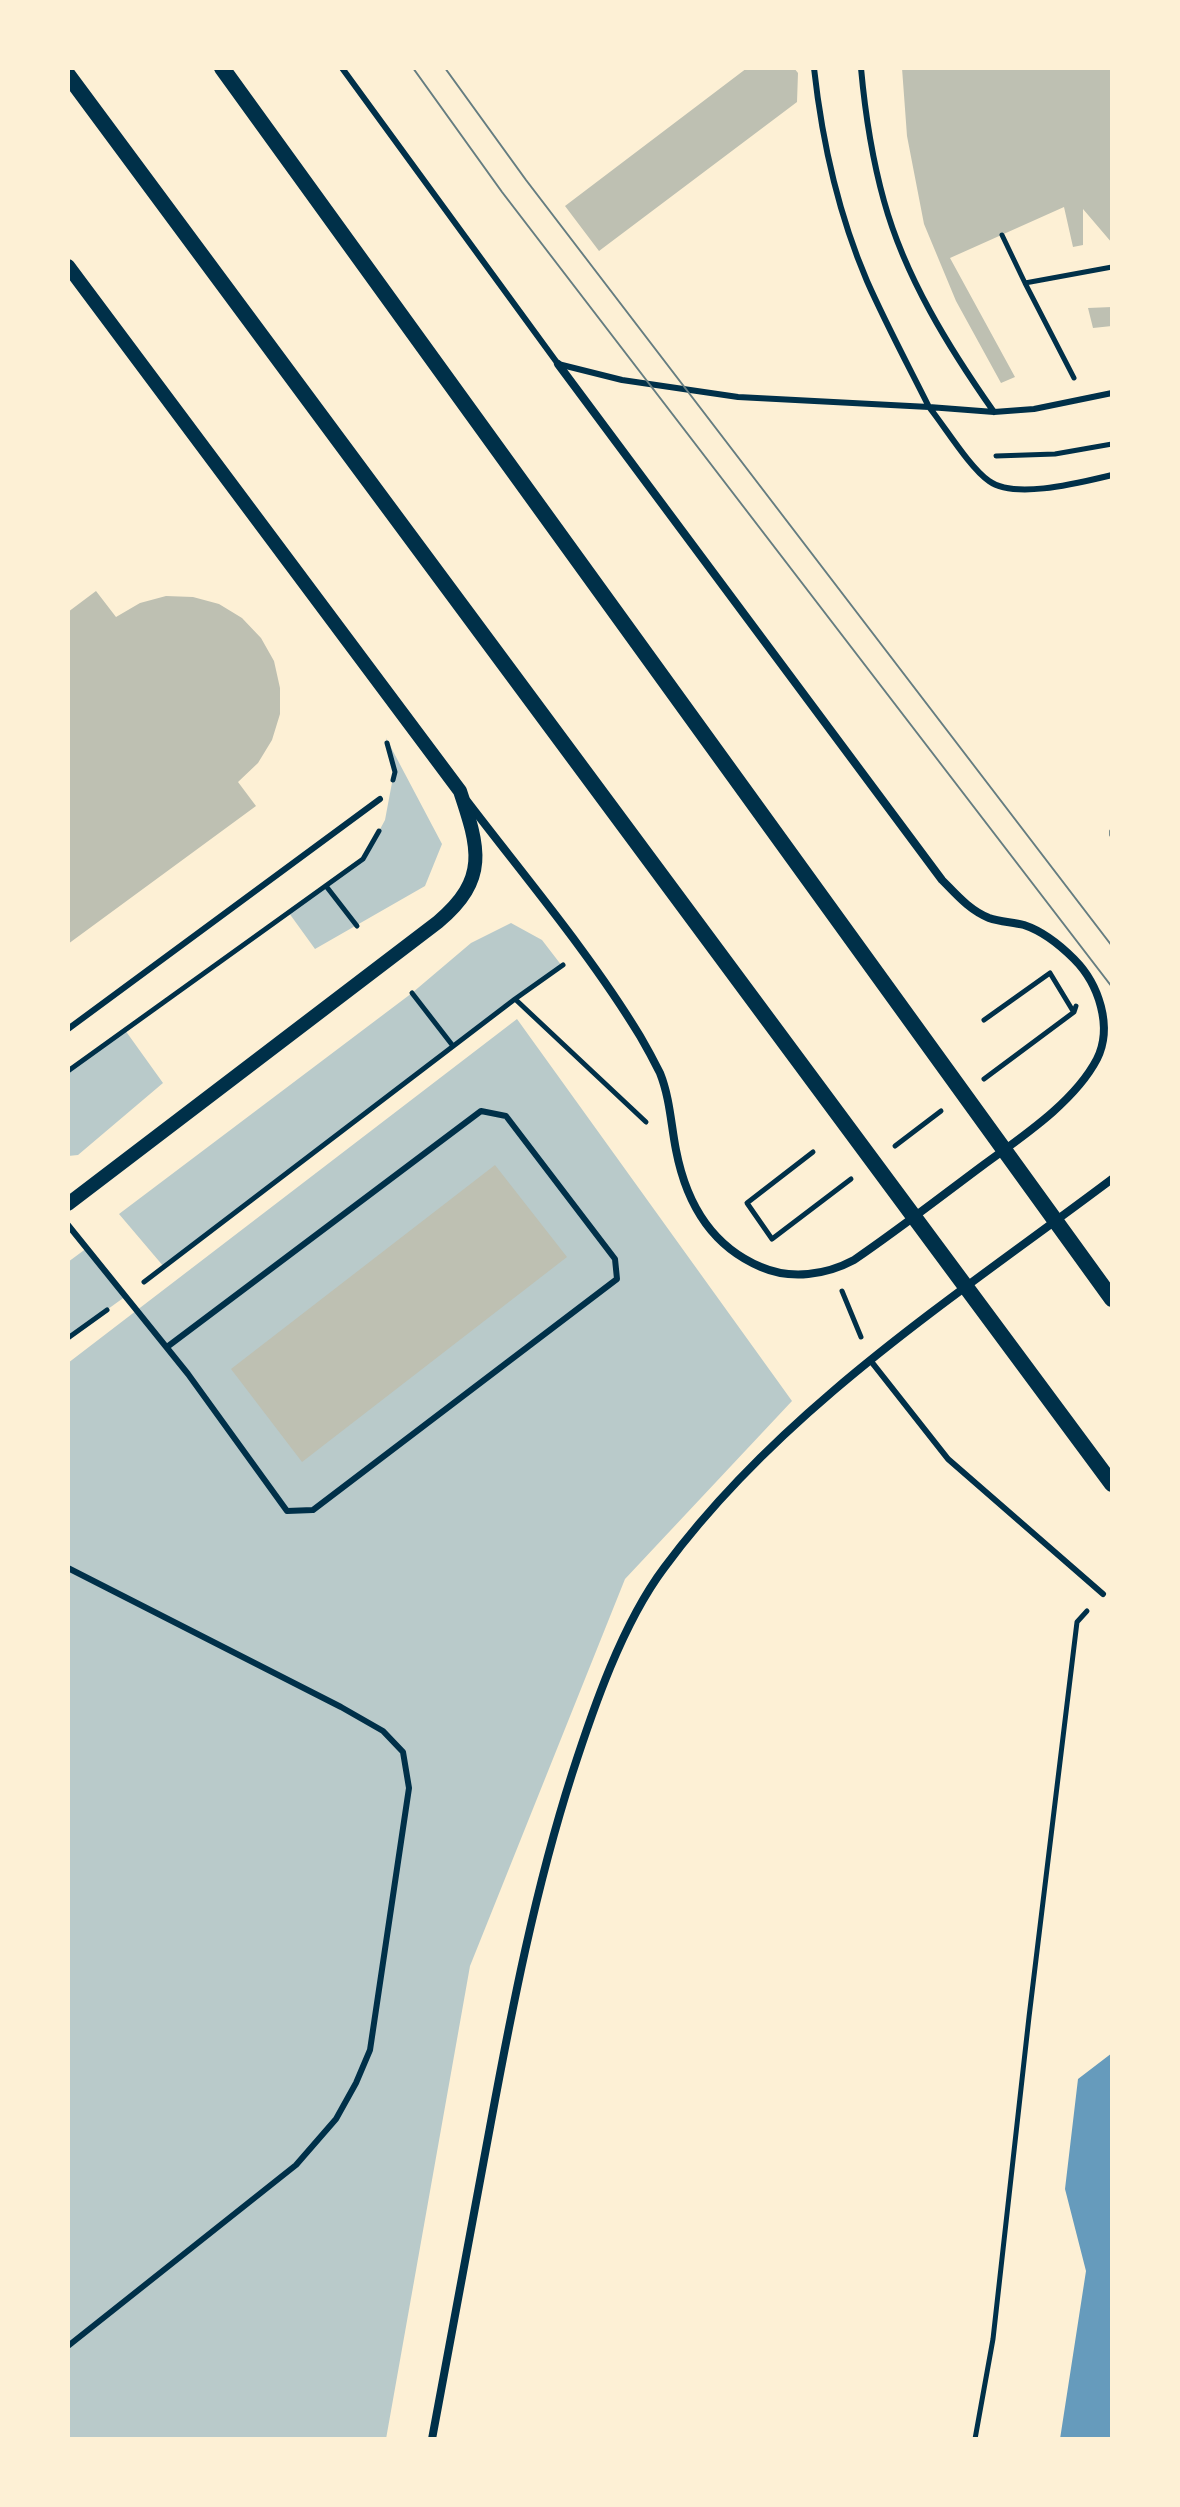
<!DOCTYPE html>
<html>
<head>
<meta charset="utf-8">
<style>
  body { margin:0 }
  #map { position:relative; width:1180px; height:2507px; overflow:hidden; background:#fdf0d5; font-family:"PT Sans",sans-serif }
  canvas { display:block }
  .frame { position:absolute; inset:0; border:70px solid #fdf0d5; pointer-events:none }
</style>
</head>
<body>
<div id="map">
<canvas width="1180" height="2507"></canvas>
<div class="frame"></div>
</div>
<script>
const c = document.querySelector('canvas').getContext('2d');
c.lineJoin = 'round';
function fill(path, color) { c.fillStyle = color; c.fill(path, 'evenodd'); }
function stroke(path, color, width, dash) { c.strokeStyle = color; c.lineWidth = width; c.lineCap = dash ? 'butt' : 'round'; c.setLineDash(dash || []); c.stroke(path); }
fill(new Path2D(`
  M386 738 442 844 425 886 315 949 289 913 364 859 385 820 394 772Z
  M511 923 542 940 562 966 164 1267 119 1214 412 993 471 943Z
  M517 1019 792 1401 625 1579 470 1966 386 2439H68V1363Z
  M125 1030 163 1083 78 1155 68 1156V1071Z
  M87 1248 126 1296 68 1338V1262Z`), '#b9caca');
fill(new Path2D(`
  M1112 2053V2439H1060L1086 2271 1065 2189 1078 2079Z`), '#669bbc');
fill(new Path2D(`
  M747 68H794L798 73 797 102 599 251 565 206Z
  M902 68H1112V243L1083 209V245L1073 247 1064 207 950 258 1015 377 1001 383 956 301 924 224 907 136Z
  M1112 307V326L1093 328 1088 308Z
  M96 591 116 617 140 603 166 596 193 597 219 604 242 618 261 638 274 661 280 688V714L272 740 258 763 238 782 256 806 68 944V612Z
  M495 1165 567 1257 302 1462 231 1369Z`), '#bec0b2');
stroke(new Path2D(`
  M1002 235 1025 283 1112 267
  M1025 283 1074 378
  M996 456 1055 454 1112 444
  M387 743 395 772 393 780
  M1112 831V835
  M326 886 357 926
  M412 993 453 1046
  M515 999 563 965
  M984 1020 1050 973 1073 1011
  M68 1071 363 859 379 831
  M984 1079 1074 1012 1076 1006
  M895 1146 941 1111
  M813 1152 747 1203 772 1239 851 1179
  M144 1282 515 999 646 1122
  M842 1291 861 1337
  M68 1338 107 1310
  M975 2439 993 2339 1029 2017 1077 1622 1087 1611`), '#003049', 5);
stroke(new Path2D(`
  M342 68 558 364 622 380 738 397 929 407C945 427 970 468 989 481 1015 500 1082 482 1112 475
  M814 68C822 141 838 213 867 281 886 324 908 365 929 407L994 412 1034 409 1112 393
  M861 68C865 112 872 158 884 201 905 277 949 348 994 412
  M68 1029 380 799
  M68 1225 188 1374 287 1511 313 1510 617 1279 615 1259 506 1116 481 1111 167 1347
  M870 1360 948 1459 1103 1594
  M68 1568 341 1707 383 1731 403 1752 409 1788 370 2050 356 2083 336 2119 296 2165 68 2346`), '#003049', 6);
stroke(new Path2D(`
  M467 801C525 877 591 955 640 1036 647 1048 654 1061 660 1073 670 1098 671 1125 676 1150 686 1202 711 1246 761 1267 791 1280 826 1275 854 1260 898 1230 939 1198 982 1166 1020 1138 1074 1103 1097 1059 1113 1027 1099 984 1074 959 1061 946 1042 931 1024 925 1013 922 1000 922 989 918 969 910 956 894 942 880L558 364
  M432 2439C452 2335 471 2231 490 2127 512 2008 535 1890 572 1774 593 1709 622 1624 664 1568 782 1408 955 1297 1112 1179`), '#003049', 8);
stroke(new Path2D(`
  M68 266 460 791C479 848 489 879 438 922L68 1204`), '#003049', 14);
stroke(new Path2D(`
  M222 68 1112 1299
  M68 75 1112 1484`), '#003049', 16);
stroke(new Path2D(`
  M413 68 502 192 1112 987
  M445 68 526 180 1112 946`), '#657d81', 2);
</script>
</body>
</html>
